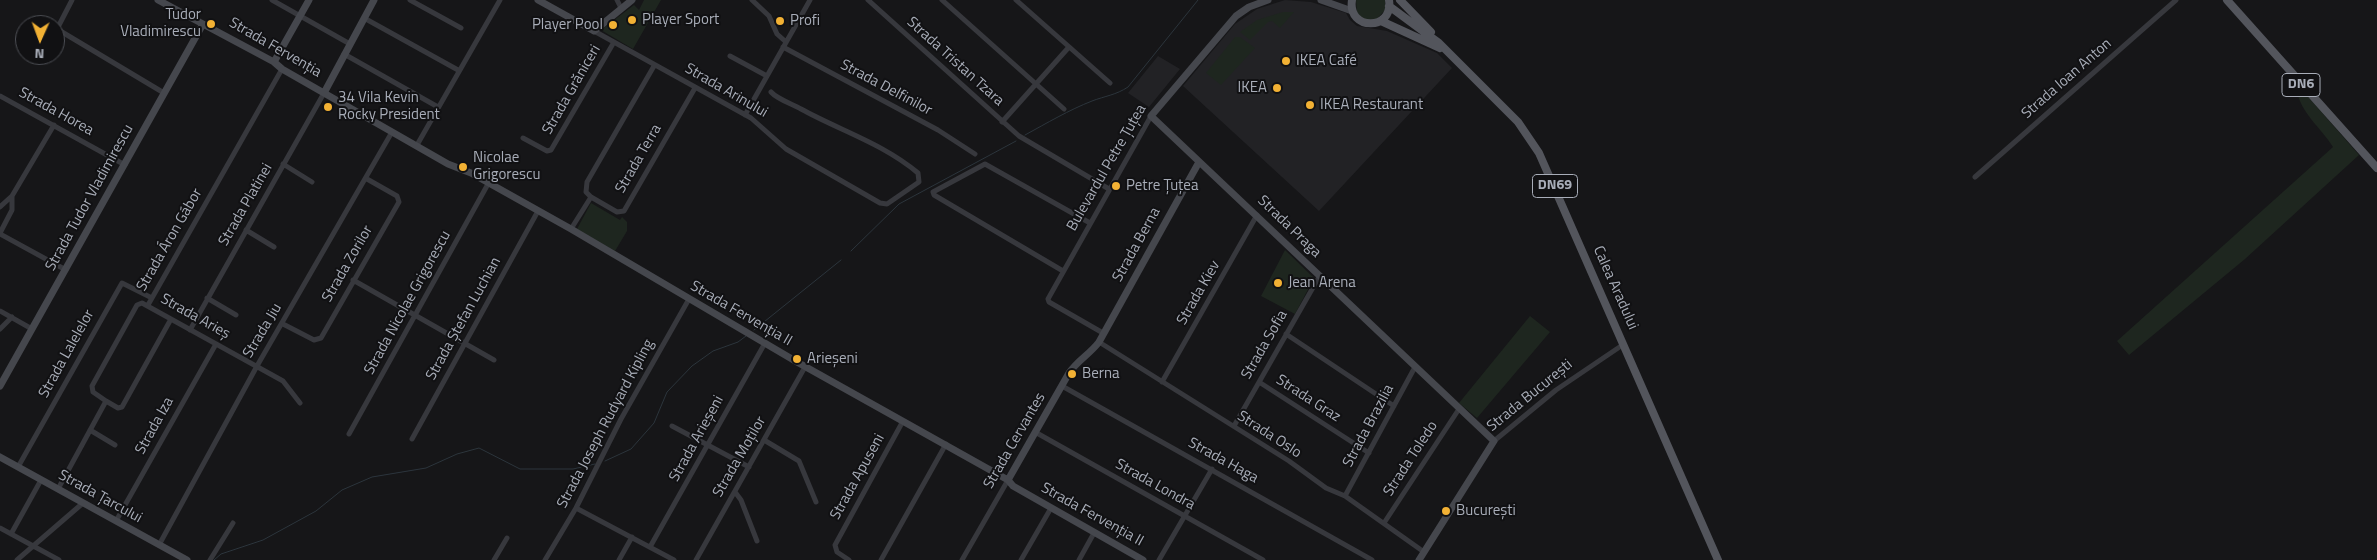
<!DOCTYPE html>
<html>
<head>
<meta charset="utf-8">
<style>
  body { margin:0 }
  #map { position:relative; width:2377px; height:560px; overflow:hidden; background:#161618; font-family:"Titillium Web",sans-serif }
  canvas { display:block }
  .north { position:absolute; left:15px; top:15px; width:50px; height:50px; box-sizing:border-box; background:#111113; border:1px solid #4d4f55; border-radius:50%; rotate:182deg; font-size:14px; font-weight:700; line-height:20px; text-align:center; color:#a8adb8 }
  .north::after { content:''; display:block; margin:auto; width:18px; height:22px; background:#f2b134; clip-path:polygon(50% 0,100% 100%,50% 72%,0 100%) }
</style>
</head>
<body>
<div id="map">
<canvas width="2377" height="560"></canvas>
<div class="north">N</div>
</div>
<script>
const c = document.querySelector('canvas').getContext('2d');
c.lineJoin = 'round';
function fill(path, color) { c.fillStyle = color; c.fill(path, 'evenodd'); }
function stroke(path, color, width, dash) { c.strokeStyle = color; c.lineWidth = width; c.lineCap = dash ? 'butt' : 'round'; c.setLineDash(dash || []); c.stroke(path); }
function label(font, color, halo, rows, align = 'center') {
  c.font = font + ' "Titillium Web",sans-serif'; c.lineWidth = 4; c.setLineDash([]); c.textBaseline = 'middle'; c.strokeStyle = halo; c.fillStyle = color; for (const [text, x, y, turn = 0] of rows) {
    c.save(); c.translate(x, y); c.rotate((+turn || 0) * Math.PI / 180); c.textAlign = isNaN(turn) ? turn : align; if (halo) c.strokeText(text, 0, 0); c.fillText(text, 0, 0); c.restore();
  }
}
fill(new Path2D(`
  M1285 0 1311 2 1346 13 1350 20 1357 26 1387 31 1437 53 1452 68 1319 211 1183 86 1235 24 1257 9Z
  M1158 56 1180 69 1149 107 1128 93Z`), '#222225');
fill(new Path2D(`
  M644 0H661L633 49 601 30 634 5 639 10Z
  M1356 0H1385V10L1375 21 1364 20 1357 13Z
  M1283 12H1294L1280 28 1272 21 1268 22 1250 40 1240 32 1257 20Z
  M1235 37H1240L1255 48 1221 85 1206 73Z
  M2303 91 2359 155 2245 259 2129 355 2117 341 2333 147C2322 129 2305 117 2298 96Z
  M591 203 620 220 622 217 627 222V231L615 251 577 229Z
  M1285 250 1314 278 1295 314 1261 296Z
  M1530 316 1550 332 1477 418 1459 403Z`), '#1e261f');
stroke(new Path2D(`
  M1025 135C1047 123 1069 110 1092 101 1105 96 1116 95 1128 87L1198 0
  M851 251 899 204 1016 141
  M754 330 841 260
  M605 461 631 449 654 423 667 392 692 366 713 351 738 342 746 336
  M214 560 221 554 263 540 316 511 342 490 372 477 426 468 457 454 479 448 520 469H573L595 464`), '#2c353c', 1);
stroke(new Path2D(`
  M72 0 57 29 164 93
  M272 0 350 44
  M410 0 461 28
  M617 0 621 8
  M752 0 769 16 777 34 786 42
  M868 0 1019 136 1109 189
  M942 0 1064 109
  M1016 0 1110 83
  M364 18 458 70
  M594 31 751 118 786 149 880 203 887 204 919 182 918 173C884 144 839 130 801 109 792 104 777 99 771 92
  M783 47 938 130 975 154
  M344 54 438 107
  M730 56 767 76
  M0 96 125 165
  M745 115 810 0
  M1002 122 1069 47
  M523 138 547 151 551 150 614 42
  M417 145 500 0
  M283 164 312 182
  M1975 177 2176 0
  M591 197 617 212 624 211 695 88
  M0 207 12 196 54 125
  M571 229 591 197 586 192 587 182 654 66
  M246 230 274 247
  M0 233 12 210V196
  M0 234 66 270
  M1063 271 934 195 933 192 985 164 1090 223
  M353 280 494 360
  M207 298 236 315
  M148 305 282 69
  M0 311 32 329
  M283 324 314 340 321 338 399 202 397 196 367 179
  M0 329 12 317
  M190 330 324 93
  M1103 333 1049 302 1048 299 1151 116
  M1286 334 1394 406
  M1099 342 1289 461 1326 488 1345 496 1424 552
  M1162 382 1257 215
  M1259 382 1369 453
  M1062 386 1372 560
  M106 401 118 408 122 407 171 319
  M672 426 749 467
  M1234 426 1319 277
  M90 430 115 445
  M1035 432 1263 560
  M349 434 488 184
  M412 439 538 211
  M764 440 799 461 816 502
  M1494 441 1556 390 1624 344
  M18 467 122 283 152 298
  M58 489 106 401 93 392 92 386 137 305 142 303 283 381 300 403
  M735 492 741 500 757 541
  M1345 496 1415 367
  M576 508 674 560
  M116 521 216 344
  M1384 523 1459 409
  M0 528 59 560
  M11 534 41 480
  M159 545 257 366 392 132
  M650 547 765 343
  M17 560 83 503
  M210 560 233 523
  M494 560 507 538
  M545 560 576 508 621 419 689 299
  M619 560 632 537
  M696 560 805 367
  M849 560 837 552 835 545 903 421
  M881 560 946 444
  M962 560 1008 480
  M1021 560 1051 508
  M1079 560 1094 533
  M1159 560 1212 469`), '#37383d', 5);
stroke(new Path2D(`
  M158 0 274 62 282 69 448 164 471 173 571 229 797 362 1008 480 1013 486 1143 560
  M538 0 594 31 632 0
  M1268 0 1249 7 1236 16 1151 116 1494 441 1419 560
  M1321 0 1352 11
  M274 62 309 0
  M324 93 374 0
  M0 386 203 24
  M0 457 187 560
  M1008 480 1069 373C1078 360 1090 354 1099 342L1199 162`), '#45474d', 7);
stroke(new Path2D(`
  M1352 0C1347 31 1394 31 1389 0
  M1400 0 1431 32
  M2227 0 2377 168
  M1389 6 1439 43 1518 122 1539 153 1718 560
  M1381 21 1440 48`), '#53555c', 8);
for (const [x, y, r, color] of [
  [632,20,5,"#f2b134"],
  [780,21,5,"#f2b134"],
  [211,24,5,"#f2b134"],
  [613,25,5,"#f2b134"],
  [1286,61,5,"#f2b134"],
  [1277,88,5,"#f2b134"],
  [1310,105,5,"#f2b134"],
  [328,107,5,"#f2b134"],
  [463,167,5,"#f2b134"],
  [1116,186,5,"#f2b134"],
  [1278,283,5,"#f2b134"],
  [797,359,5,"#f2b134"],
  [1072,374,5,"#f2b134"],
  [1446,511,5,"#f2b134"]
]) { const dot = new Path2D(); dot.arc(x, y, r, 0, 2 * Math.PI); c.fillStyle = color; c.fill(dot); stroke(dot, '#111113', 2); }
for (const [x, y, w] of [
  [2301,85,38],
  [1555,186,45]
]) { const box = new Path2D(); box.roundRect(x - w / 2, y - 11.5, w, 23, 4); c.fillStyle = '#111113'; c.fill(box); stroke(box, '#a8adb8', 1); }
label('bold 14px', '#a8adb8', null, [
  ["DN6",2301,85],
  ["DN69",1555,186]
]);
label('15px', '#a8adb8', '#111113', [
  ["Tudor",201,15,"right"],
  ["Vladimirescu",201,32,"right"],
  ["Player Sport",642,20],
  ["Profi",790,21],
  ["Player Pool",603,25,"right"],
  ["IKEA Café",1296,61],
  ["IKEA",1267,88,"right"],
  ["34 Vila Kevin",338,98],
  ["Rocky President",338,115],
  ["IKEA Restaurant",1320,105],
  ["Nicolae",473,158],
  ["Grigorescu",473,175],
  ["Petre Țuțea",1126,186],
  ["Jean Arena",1288,283],
  ["Arieșeni",807,359],
  ["Berna",1082,374],
  ["București",1456,511]
], 'left');
label('15px', '#a8adb8', '#111113', [
  ["Strada Fervenția",275,48,30],
  ["Strada Tristan Tzara",955,62,42],
  ["Strada Ioan Anton",2067,79,-41],
  ["Strada Delfinilor",886,88,28],
  ["Strada Grăniceri",572,90,-60],
  ["Strada Arinului",726,91,30],
  ["Strada Horea",56,112,29],
  ["Strada Terra",639,159,-60],
  ["Bulevardul Petre Țuțea",1107,168,-60],
  ["Strada Tudor Vladimirescu",90,198,-61],
  ["Strada Platinei",246,205,-60],
  ["Strada Praga",1289,227,44],
  ["Strada Áron Gábor",170,240,-60],
  ["Strada Berna",1137,245,-61],
  ["Strada Zorilor",348,264,-60],
  ["Calea Aradului",1615,288,66],
  ["Strada Kiev",1199,293,-60],
  ["Strada Nicolae Grigorescu",408,303,-61],
  ["Strada Fervenția II",741,314,30],
  ["Strada Arieș",195,317,29],
  ["Strada Ștefan Luchian",464,319,-61],
  ["Strada Jiu",263,331,-59],
  ["Strada Sofia",1265,345,-60],
  ["Strada Lalelelor",67,354,-61],
  ["Strada București",1530,396,-39],
  ["Strada Graz",1308,399,33],
  ["Strada Joseph Rudyard Kipling",606,424,-62],
  ["Strada Iza",155,426,-61],
  ["Strada Brazilia",1369,426,-62],
  ["Strada Oslo",1269,435,33],
  ["Strada Arieșeni",697,439,-61],
  ["Strada Cervantes",1015,441,-60],
  ["Strada Moților",740,457,-60],
  ["Strada Toledo",1411,459,-57],
  ["Strada Haga",1223,461,29],
  ["Strada Apuseni",858,477,-61],
  ["Strada Londra",1155,485,29],
  ["Strada Țarcului",100,497,29],
  ["Strada Fervenția II",1092,515,29]
]);
</script>
</body>
</html>
